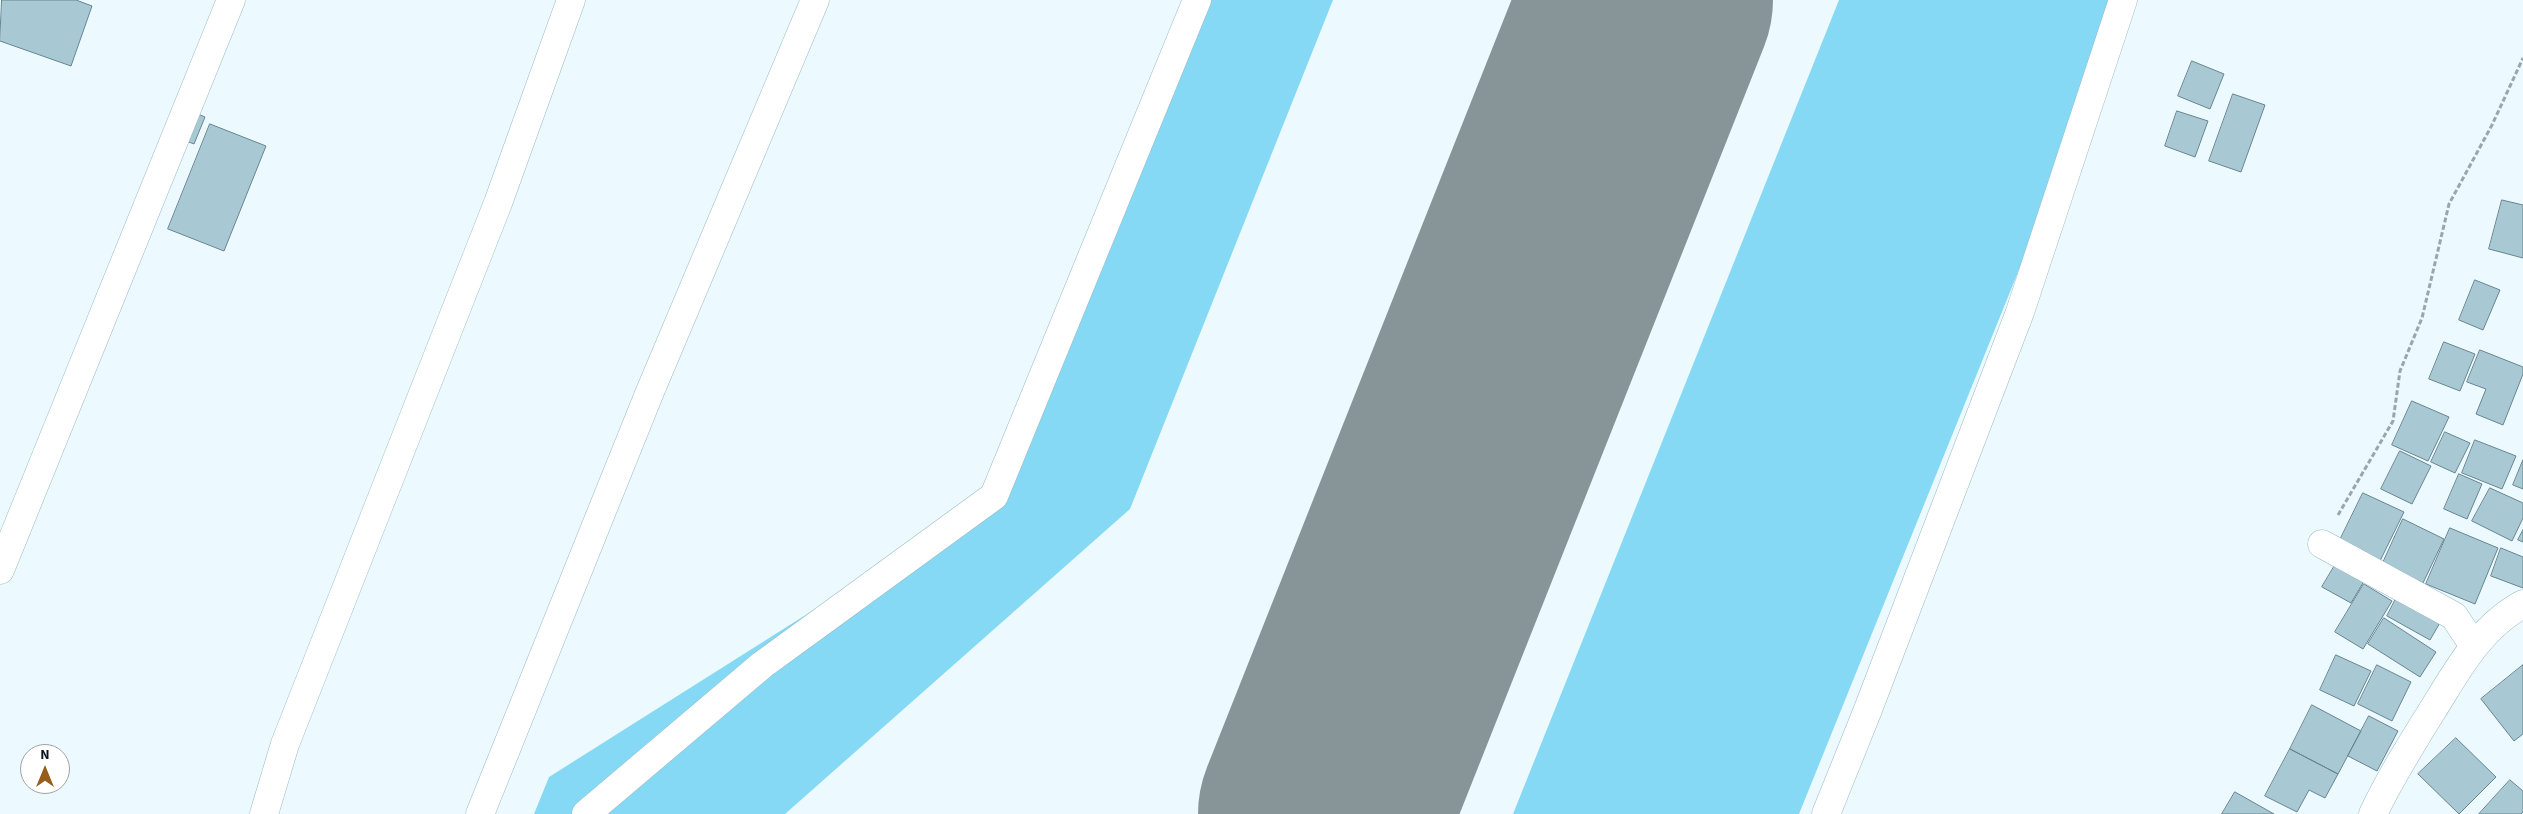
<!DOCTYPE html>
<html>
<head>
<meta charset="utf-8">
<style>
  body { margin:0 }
  #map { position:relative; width:2523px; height:814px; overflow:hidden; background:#ecf9fe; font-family:"Source Sans 3",sans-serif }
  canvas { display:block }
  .north { position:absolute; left:20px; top:744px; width:50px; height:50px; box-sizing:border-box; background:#fff; border:1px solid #9da2a3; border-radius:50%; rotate:0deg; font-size:14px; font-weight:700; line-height:20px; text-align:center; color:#0a161a }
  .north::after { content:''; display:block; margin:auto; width:18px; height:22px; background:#975e1a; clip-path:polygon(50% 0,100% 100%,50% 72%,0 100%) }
</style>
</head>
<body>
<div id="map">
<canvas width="2523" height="814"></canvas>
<div class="north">N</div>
</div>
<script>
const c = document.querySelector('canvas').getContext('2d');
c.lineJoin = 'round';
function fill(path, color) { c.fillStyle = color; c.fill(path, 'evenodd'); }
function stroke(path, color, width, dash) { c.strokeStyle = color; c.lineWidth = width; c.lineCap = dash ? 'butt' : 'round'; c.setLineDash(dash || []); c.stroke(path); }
fill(new Path2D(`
  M1207 0H1333L1130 509 785 814H534L549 777 994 496Z
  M1839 0H2128L1799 814H1513Z`), '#85d9f5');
stroke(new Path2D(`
  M1293 814 1331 769 1362 718`), '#879498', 101);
stroke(new Path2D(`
  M1324 814 1647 0`), '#879498', 252);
const building = new Path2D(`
  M2 0H76L92 6 71 66 0 41Z
  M2192 61 2224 74 2210 109 2178 96Z
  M2233 94 2265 105 2241 172 2209 161Z
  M186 109 205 117 194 144 176 137Z
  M2177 111 2208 121 2195 157 2165 146Z
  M210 124 266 146 224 251 168 229Z
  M2502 200 2523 205V258L2489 249Z
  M2475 280 2500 290 2483 330 2459 320Z
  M2444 342 2475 354 2460 391 2429 379Z
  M2480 350 2523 367V374L2503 425 2476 414 2486 389 2467 382Z
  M2412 401 2449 417 2428 461 2392 445Z
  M2445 432 2470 443 2455 473 2431 462Z
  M2475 440 2516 456 2502 489 2462 473Z
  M2400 451 2431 466 2412 504 2381 489Z
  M2523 460V489L2513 485Z
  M2459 474 2482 484 2467 519 2444 509Z
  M2490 488 2523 503V518L2512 541 2472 521Z
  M2363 493 2404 512 2379 563 2338 544Z
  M2403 519 2444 539 2423 583 2382 565Z
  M2450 528 2498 548 2475 604 2426 584Z
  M2523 530V542L2518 540Z
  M2501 548 2523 557V588L2491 576Z
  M2338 560 2367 576 2351 603 2322 587Z
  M2364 584 2392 601 2363 649 2335 632Z
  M2398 595 2445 614 2430 640 2387 616Z
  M2384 618 2436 652 2420 677 2368 644Z
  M2336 655 2371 671 2354 706 2320 690Z
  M2377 665 2411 682 2392 721 2358 704Z
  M2523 665V734L2514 741 2481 699Z
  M2312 705 2361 731 2338 774 2290 749Z
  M2369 716 2398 731 2377 771 2348 756Z
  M2456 738 2496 777 2459 814 2418 774Z
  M2290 749 2338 774 2325 798 2309 790 2297 812 2265 796Z
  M2510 780 2523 791V812L2521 814H2479Z
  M2235 792 2274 814H2222Z`);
fill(building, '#a8c9d4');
stroke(building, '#678590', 1);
const minor = new Path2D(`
  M2322 544 2454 616 2474 646
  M0 570 231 0
  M264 814 285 744 498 203 571 0
  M480 814 649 394 815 0
  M586 814 762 665 994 496 1197 0
  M1826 814 1867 712 2020 312 2123 0
  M2373 814C2390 778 2411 745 2432 711 2457 671 2480 627 2523 604`);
stroke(minor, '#9bbbc6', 29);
stroke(new Path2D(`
  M2338 515 2393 421 2400 371 2422 318 2449 204 2492 125 2523 58`), '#99a6ab', 3, [5, 2.5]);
stroke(minor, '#fff', 28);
</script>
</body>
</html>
